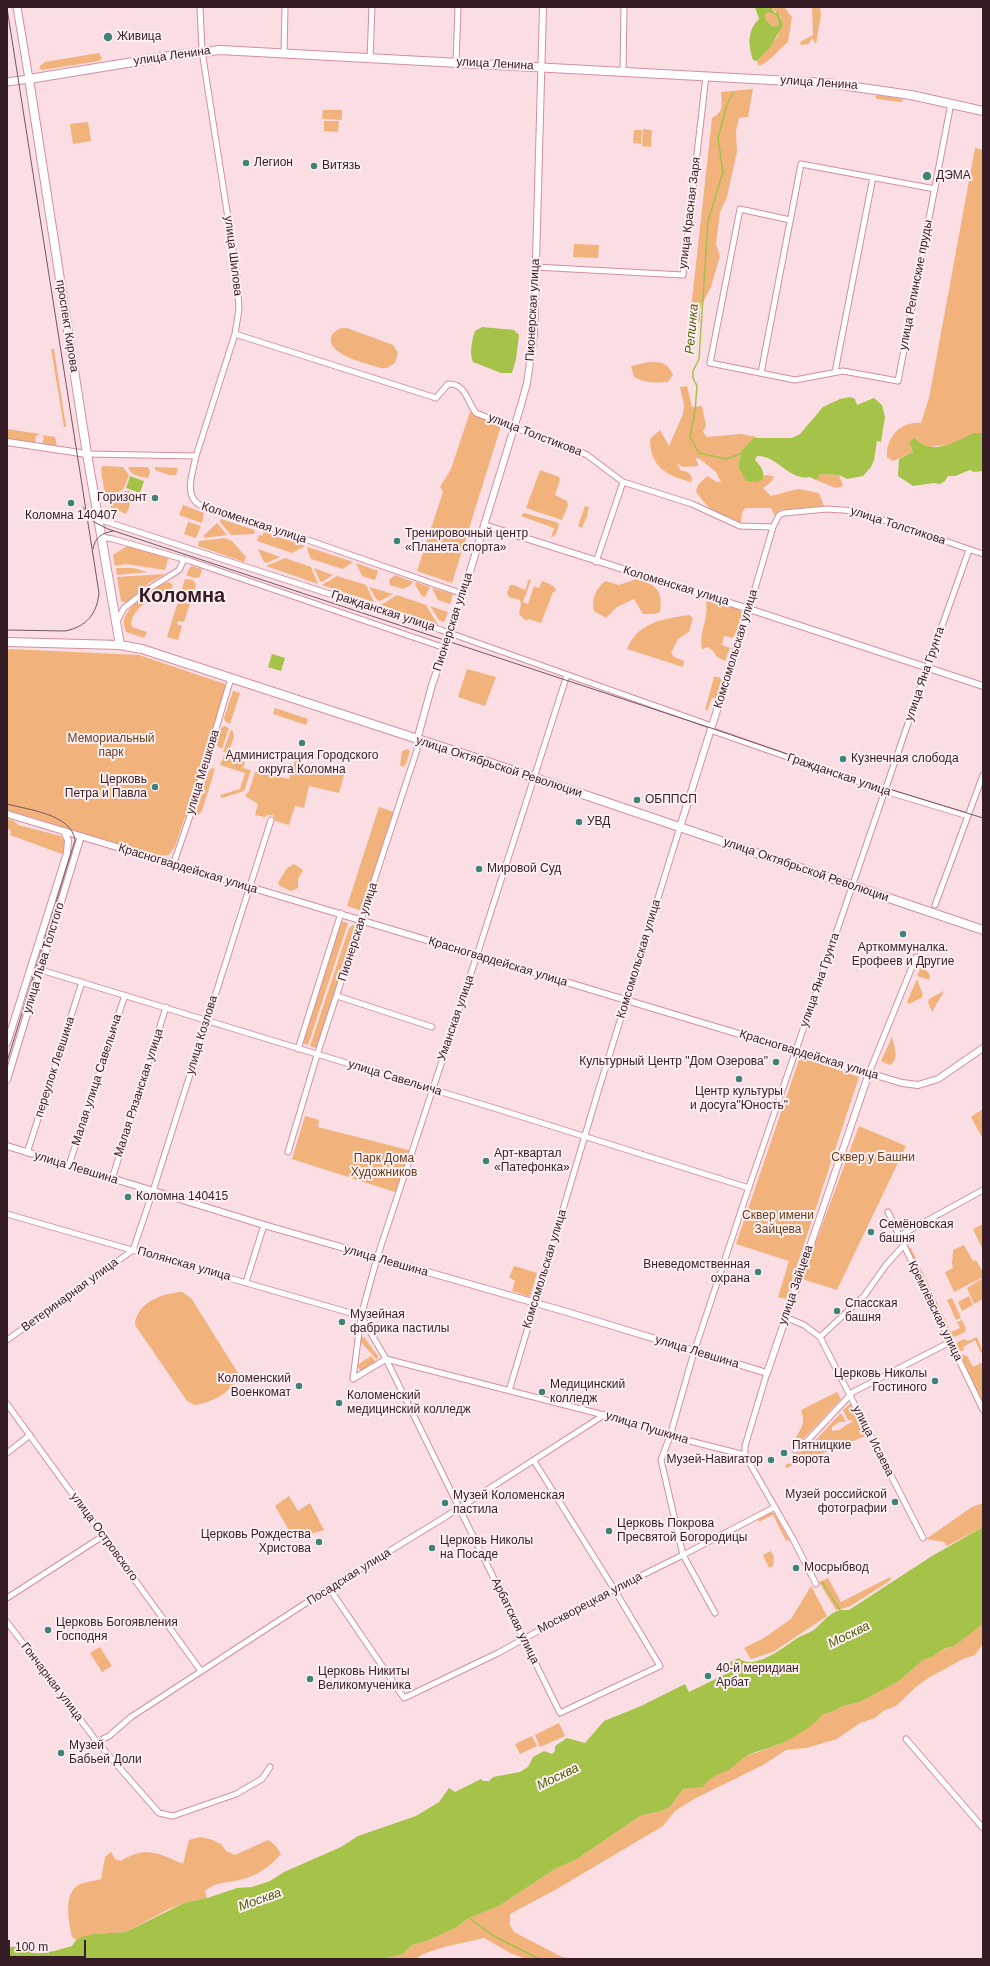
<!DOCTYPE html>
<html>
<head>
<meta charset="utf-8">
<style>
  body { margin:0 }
  #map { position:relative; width:990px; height:1966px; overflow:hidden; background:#fbdde4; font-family:Arial,sans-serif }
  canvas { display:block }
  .frame { position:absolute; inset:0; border:8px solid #361c24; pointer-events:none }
  .scale { position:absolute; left:8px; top:1940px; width:78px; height:18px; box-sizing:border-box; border:2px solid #361c24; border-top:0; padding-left:5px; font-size:12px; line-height:14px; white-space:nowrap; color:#361c24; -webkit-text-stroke:3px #feeff2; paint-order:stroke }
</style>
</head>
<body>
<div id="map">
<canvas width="990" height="1966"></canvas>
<div class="frame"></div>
<div class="scale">100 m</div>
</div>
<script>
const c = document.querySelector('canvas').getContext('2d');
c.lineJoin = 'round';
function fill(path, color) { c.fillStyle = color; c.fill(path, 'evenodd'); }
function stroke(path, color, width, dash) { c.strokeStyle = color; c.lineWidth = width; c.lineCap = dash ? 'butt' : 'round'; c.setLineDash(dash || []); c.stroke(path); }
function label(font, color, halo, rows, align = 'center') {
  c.font = font + ' Arial,sans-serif'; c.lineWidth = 4; c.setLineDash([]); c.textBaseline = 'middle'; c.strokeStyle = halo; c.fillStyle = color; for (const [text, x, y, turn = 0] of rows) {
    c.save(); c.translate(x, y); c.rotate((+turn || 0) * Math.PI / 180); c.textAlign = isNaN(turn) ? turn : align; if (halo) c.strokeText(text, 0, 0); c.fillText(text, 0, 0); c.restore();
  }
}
fill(new Path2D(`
  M771 7H784L792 17 788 42C779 49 770 62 759 66L757 61 778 36 781 17Z
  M812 7H820L821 15 816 44 812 38 809 44 801 45 800 42 813 35Z
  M769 12 777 16 779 24 777 26 773 27 765 19V14Z
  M99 53 102 58 99 61 43 70 40 69V66L45 62Z
  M753 89 748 117 739 118 736 131 737 152 727 197 720 212 716 244 720 256 711 287 700 308V321L690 330 688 318 692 300 712 118C724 112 722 105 721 92Z
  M877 95 902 99 903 101 901 102 877 99 875 97Z
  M323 110H342V120L322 119Z
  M324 121H339L338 132 324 131Z
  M88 122 91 141 73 144 70 124Z
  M643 129 652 130 651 147 642 146Z
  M634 130H642L641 144 633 143Z
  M975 148 983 150V433H973L947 446C932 443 929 454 915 438L910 445 913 452 893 461 887 457C886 437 901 421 921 423L929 398Z
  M574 244 599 245 598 258 573 257Z
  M342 328H347L393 345 398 353 395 363 387 368H381C369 364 327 355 331 338 332 333 336 330 342 328Z
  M51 349H54L66 427H64Z
  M649 362C662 362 668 363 673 375L668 382C655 383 646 383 634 377L631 366Z
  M687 386 692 407 702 406 706 426 703 432 707 437 741 434 757 437 742 450 738 466 748 481 763 479 764 475 774 476 772 481 763 488 771 496 798 489 819 493 824 506 780 510 774 515 771 508H745L742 513 741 523C723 521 705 507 696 491L698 485 707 476 717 482H721L716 472 700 459 696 458V460L698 463V466L683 467 677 463 681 471C687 471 690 472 692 478L691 482C666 476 650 466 650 439L660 430 669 446 683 414 684 405 680 387Z
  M470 412 501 426 452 583 417 571 443 492 440 487 451 469Z
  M7 429 40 434 36 436 35 443 38 444 7 441Z
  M42 435 55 437 57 447 42 445 44 437Z
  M103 466 123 467 129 475 124 488 107 502 105 496 101 468Z
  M128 467H148L150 472 148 478C140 477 130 475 128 467Z
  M155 467 178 468 176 475H169L155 470Z
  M540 470 559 477 560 480 555 495 567 501 568 505 562 520 526 508Z
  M819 474 839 475 843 486 836 488 816 480Z
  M124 491H130L131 493 129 508 126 514 110 507Z
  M183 505 204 513 202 523 179 515Z
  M585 506 589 507 587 513 588 514 582 528 578 526Z
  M524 513 556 522 559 524 556 534 551 538 554 528 521 516Z
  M221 519 255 530 254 534 231 535 220 522Z
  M188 522 201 526 196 538 184 534Z
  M217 523 227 535 204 538V535Z
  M264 532 305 546 292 553 257 541 259 535 262 536Z
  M225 538 232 541 246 557 244 562 198 546 199 541Z
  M127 546 166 557 168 559 165 570 126 564 115 566 113 555Z
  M308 547 353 562 343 569 311 559 307 549Z
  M258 549 280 557 267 563 264 562Z
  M285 558 311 567 318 584 266 566Z
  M356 563 378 571 375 580 362 576Z
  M191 566 202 569 200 577 194 578 186 575Z
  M116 568H133L148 572 117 575Z
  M314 568 333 575 322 582 320 581Z
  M165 574 149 583 126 603 121 601 117 577Z
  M395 575 413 582 412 584 403 589 390 585 389 580Z
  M337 576 366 585 374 602 322 585Z
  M185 579 193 580 196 585 184 622 178 621 177 624 182 626 178 640 167 637Z
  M529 579 531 580 523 602 528 604 534 586 539 588 542 581 552 585 556 589 555 592H553L541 623 528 619 526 621 519 614 521 604 520 600 509 597 507 593 510 585H514L525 590Z
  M636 579C656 584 663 590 660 612L654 614H643L634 599 617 607 606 618 594 611C591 599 596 589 605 581L619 585Z
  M169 582 173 585 172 588C159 594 127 609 132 627L147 632 144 638 126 632C125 628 123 623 124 620 127 606 156 585 169 582Z
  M416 582 430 587 425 597 422 596 415 585Z
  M369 587 393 594 380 601 377 600Z
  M432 588 453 594 450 604 438 600Z
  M397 595 426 605 438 625 381 605Z
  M712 599 738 607 742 614 738 629 733 638 724 636 722 645 730 648 725 661 717 657 714 652 708 647 702 649C698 634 709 619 706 604L707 600Z
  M430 606 448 612 444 622 439 620Z
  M689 615 693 618 689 632 678 639 671 653 674 657 684 661 683 667 627 649C638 622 663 619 689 615Z
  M11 649 139 655 225 684 226 688 188 815 185 817 175 846 169 855 159 856 7 810V650Z
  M467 669 496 677 485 706 458 697Z
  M714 677H719L722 681 721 690 717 698H712L707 711 705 710Z
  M233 691 240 693 230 724 225 721 224 718Z
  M275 708 308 719 306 725 273 714Z
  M224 726 229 728 222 749 217 746C216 740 218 729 224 726Z
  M231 730 233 731 234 737 228 753 223 752Z
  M407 749 410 751 406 764 403 767 400 765 402 751Z
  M224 755 245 762 243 768 251 770 244 791 222 798 220 795 240 789 245 773 220 765Z
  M295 761 344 775 339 793 309 786 304 808 295 806 289 825 275 821 273 815H267L265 817 255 815 258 804 245 796 249 791 255 772 289 779Z
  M212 768 215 769 202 811 194 819 207 772Z
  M379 807 394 812 364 908 360 910 347 906Z
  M7 819 14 821 18 825 61 836C66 843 67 847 62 854L10 835 11 831 7 828Z
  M294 864 303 870 298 879V888L291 891 280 886 278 883 287 868Z
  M341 921 348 923 308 1045 302 1043Z
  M353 925 357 926 317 1048 310 1046 349 928Z
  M924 960 926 961 925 968 930 976 929 980 917 976Z
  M917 979 923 995 921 998 909 1004 907 1002Z
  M944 991 932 1012 928 1002 929 999Z
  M892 1037C894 1047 900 1058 890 1065L881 1061Z
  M800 1057 859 1077 786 1299 778 1297 789 1261 736 1244Z
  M983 1109V1139L971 1117Z
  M305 1116 319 1120 318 1127 412 1151 398 1193 292 1159Z
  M859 1126 906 1146 837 1290 802 1279Z
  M983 1224V1250L973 1229Z
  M964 1245 973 1261 976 1260 983 1272V1277L954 1292 945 1272 953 1268 952 1264 953 1250Z
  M911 1248 951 1332 960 1328 957 1322 962 1320 966 1329 965 1332 954 1337 950 1335 908 1249Z
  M514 1266 537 1273 530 1297 512 1291 515 1281 509 1277Z
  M983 1278V1299L974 1304 967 1288Z
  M182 1292 191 1298 238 1373C236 1390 212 1403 195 1405L187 1401 135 1325C136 1302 164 1293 182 1292Z
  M969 1296 973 1305 962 1311 958 1302Z
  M952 1298 961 1318 956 1320 947 1300Z
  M364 1337 378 1356 377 1360 360 1341V1338Z
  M977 1337 983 1352 981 1353 975 1340 963 1347 964 1351 957 1350 955 1346 958 1342 964 1339 968 1341Z
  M960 1354 967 1356 973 1367 983 1362V1404Z
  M371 1356 376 1362 363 1370H360L357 1365Z
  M837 1392 841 1399 804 1438 798 1442 795 1440C801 1427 806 1425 801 1410Z
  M850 1404 852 1405 868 1435 786 1468 785 1465 795 1462 794 1455 808 1448 841 1413 846 1422H839L832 1427V1431L840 1430 846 1425 852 1422V1420H848L843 1410Z
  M289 1496 298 1511 310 1503 324 1530 294 1539 275 1506Z
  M983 1503V1527L947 1546 944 1542 926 1539 972 1507Z
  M769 1512 774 1513 789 1540 786 1541 773 1515 759 1522 758 1518Z
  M771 1551 774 1557 773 1566 769 1568 763 1555Z
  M890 1577 891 1580 849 1607 836 1610 819 1582 828 1578 841 1602Z
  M811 1586 827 1616 773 1652 751 1659 744 1648 764 1638 791 1619Z
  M983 1624V1644L975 1655 963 1659 928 1678 916 1687 896 1706 883 1711 875 1718 860 1723 837 1739 806 1748 786 1750 763 1765 694 1799 675 1811 663 1826 555 1890 510 1914V1925L514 1932 562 1957 574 1959H527L512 1954 484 1938 444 1947 423 1954 416 1959H383L403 1954 412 1945 427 1941 457 1927 467 1919 499 1906 555 1869 577 1859 640 1816 661 1811 670 1807 683 1789 690 1788 727 1770 746 1756 778 1745 802 1730 821 1714 832 1712 843 1706 860 1702 899 1681 923 1660 934 1656 943 1649 949 1648Z
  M100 1647 112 1666 102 1672 90 1653Z
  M559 1723 565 1736 540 1747 535 1735Z
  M532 1736 537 1746 520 1754 515 1744Z
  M200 1837 210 1839 221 1844 226 1851 235 1855 268 1840 275 1845 281 1854C270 1866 259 1875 243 1879 229 1883 217 1881 205 1891L207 1898 184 1903 169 1909 126 1932 94 1934 76 1940 72 1937C69 1923 63 1896 77 1886 82 1882 95 1881 101 1879L105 1857 111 1852 115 1859 121 1861C146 1845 159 1854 183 1864L189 1840Z`), '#f2b27b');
fill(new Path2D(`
  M755 7H771L775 13 778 12 783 25 771 46 757 61 753 60C748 45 747 31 759 19ZM769 12 777 16 779 24 777 26 773 27 765 19V14Z
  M482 327 514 330 519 335 516 359 512 373H501L473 362C469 353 472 341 475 331Z
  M850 397 855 399 857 405 874 398 882 405 885 417 881 442 877 441 874 460 871 467 863 476 847 479 839 475 820 474 816 480 810 477C789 481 777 455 757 456L755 460C760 465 765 471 763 479L757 482 746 481 738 466 742 450 754 438H792L800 434 823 407 840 399Z
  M973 433H983V471L974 472 970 470 955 476H948L945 481 940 484 934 483 913 486 898 476 899 459 913 452 909 442 915 438C931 457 955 442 973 433Z
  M130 476 144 481 140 493 126 488Z
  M272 654 285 658 281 671 268 667Z
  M983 1527V1624L954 1646 943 1649 934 1656 923 1660 899 1681 860 1702 843 1706 832 1712 822 1714C819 1723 787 1742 777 1745 767 1749 757 1751 748 1755 741 1759 735 1766 728 1770 718 1775 709 1777 703 1787L683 1789 670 1807 661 1811 640 1816 577 1859 555 1869 499 1906 467 1919 457 1927 427 1941 412 1945 403 1954 383 1959H7V1949C17 1943 22 1949 30 1952 41 1956 61 1949 72 1946L76 1940 81 1937 94 1934 126 1932 184 1903 207 1898 237 1888 252 1887 270 1881 284 1872 341 1847 358 1836 416 1816 439 1802 449 1788 455 1792 481 1779 483 1781H489L493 1777 520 1772 528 1767 533 1757 544 1751 552 1754 555 1751V1746L567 1738 585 1743 604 1721 641 1706 685 1684 689 1692 732 1671 728 1663 739 1658C753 1672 784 1647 796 1639 802 1635 810 1633 815 1629 823 1622 829 1613 840 1610 843 1610 846 1610 849 1610L932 1556Z`), '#a5c249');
stroke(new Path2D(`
  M733 93 727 104 718 138 723 172 708 221 699 359 693 371V378L697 386 695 411 690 437 699 453 726 459 743 453
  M822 1582 840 1610
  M469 1918 494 1936 539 1959`), '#a5c249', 1.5);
const minor = new Path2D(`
  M284 53 285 7
  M370 59 372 7
  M456 62 458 7
  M623 71 624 7
  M790 220 740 209 710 363 795 380 843 371 898 381 951 103
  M535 267 683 275 706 76
  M235 334 436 398 448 384C466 383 467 402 476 413L514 428 566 445 587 455 623 482 692 504 740 526 773 527
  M835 372 873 177
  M761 373 801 164 935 189
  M87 454 196 456C193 472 183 496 200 505L302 538 463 594
  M196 456 235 334 239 309 237 276 202 51 200 7
  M98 519 441 630 712 726
  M101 537 113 539 190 561 445 648
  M596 562 623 482
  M749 609 773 527 779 515 784 513 827 509 857 511 983 554
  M116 623 124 608 147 590 179 570 184 559
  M710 730 885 791 968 816
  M173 865 190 816 231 678
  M935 905 983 775
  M41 970 494 1108 749 1188
  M337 996 432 1027
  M298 1049 341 913
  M869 1073 916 957
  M288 1152 317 1055 409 774 417 750V740
  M27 1153 82 982
  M69 1165 125 995
  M112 1179 166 1007
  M888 1212 983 1410
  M7 1214 361 1316
  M899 1236 983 1190
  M246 1282 264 1225
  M361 1316 386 1359 560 1713 660 1666 614 1589 534 1461
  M785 1317 804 1325 820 1337 923 1538
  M820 1337 864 1296 886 1265 904 1245
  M7 1340 133 1250 153 1191 271 820
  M386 1359 604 1415 670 1436 745 1455
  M767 1373 745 1446V1455L793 1539 816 1584
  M353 1379 361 1316 377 1258 477 955 567 675
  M353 1379 386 1359
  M509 1391 597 1095 680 827
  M7 1404 201 1671
  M795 1450 807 1441 853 1392 950 1342
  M7 1453 30 1435
  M329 1588 404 1698 498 1653 614 1589 683 1555 775 1507
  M7 1598 103 1536
  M715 1613 683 1555 661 1460 670 1436 694 1352 749 1187 927 668 969 550
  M7 1622 97 1742 159 1813 173 1816 236 1794 262 1779 270 1767
  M906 1739 983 1828
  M97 1742 109 1736 131 1717 329 1588 445 1517 604 1415`);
const tertiary = new Path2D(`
  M7 442 87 454
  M484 525 749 609 983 686
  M417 740 432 685 463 594 521 405 527 383 534 334 543 7
  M7 814 902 1083 918 1085 938 1079 983 1048
  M680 827 749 609
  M7 1043 67 853 68 840 64 831
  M7 1080 81 836
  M7 1146 264 1225 567 1312 767 1373 869 1073`);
const secondary = new Path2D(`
  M7 82 29 79 17 7`);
const primary = new Path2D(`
  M7 642 120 645 142 649 479 759 983 930
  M120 645 87 454 29 79 176 55 220 50 827 83 911 95 983 111`);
stroke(minor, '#d48fa2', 7);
stroke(tertiary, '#d48fa2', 8);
stroke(secondary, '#d48fa2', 9);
stroke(primary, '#d48fa2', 10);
stroke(minor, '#fff', 5);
stroke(tertiary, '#fff', 6);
stroke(secondary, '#fff', 7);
stroke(primary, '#fff', 8);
stroke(new Path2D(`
  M7 8 99 593C97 614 86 627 65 631L7 630
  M83 507 94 522 108 529 711 728 886 788 983 818
  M93 549C95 537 102 533 113 531
  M7 804C29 810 71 814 75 840L7 1062`), '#72575f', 1);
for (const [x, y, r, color] of [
  [108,37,5,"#3f8378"],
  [246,163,4,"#3f8378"],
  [314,166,4,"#3f8378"],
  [927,176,5,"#3f8378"],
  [155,498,4,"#3f8378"],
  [71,503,4,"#3f8378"],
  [397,541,4,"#3f8378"],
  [302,743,4,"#3f8378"],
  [843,759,4,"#3f8378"],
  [155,787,4,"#3f8378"],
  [637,800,4,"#3f8378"],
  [579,822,4,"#3f8378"],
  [479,869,4,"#3f8378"],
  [903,934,4,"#3f8378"],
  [776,1062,4,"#3f8378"],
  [739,1079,4,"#3f8378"],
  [486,1161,4,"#3f8378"],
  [128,1197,4,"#3f8378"],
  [871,1232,4,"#3f8378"],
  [758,1272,4,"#3f8378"],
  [837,1311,4,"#3f8378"],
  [342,1322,4,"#3f8378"],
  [935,1381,4,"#3f8378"],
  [299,1386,4,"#3f8378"],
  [542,1392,4,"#3f8378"],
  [339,1403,4,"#3f8378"],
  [784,1453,4,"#3f8378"],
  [771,1460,4,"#3f8378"],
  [895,1502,4,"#3f8378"],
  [445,1503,4,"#3f8378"],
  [609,1531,4,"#3f8378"],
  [319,1542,4,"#3f8378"],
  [432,1548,4,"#3f8378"],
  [796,1568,4,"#3f8378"],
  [48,1630,4,"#3f8378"],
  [708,1676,4,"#3f8378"],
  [310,1679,4,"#3f8378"],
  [61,1753,4,"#3f8378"]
]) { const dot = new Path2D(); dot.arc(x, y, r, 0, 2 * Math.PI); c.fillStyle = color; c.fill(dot); stroke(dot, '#feeff2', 1.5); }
label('12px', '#361c24', '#feeff2', [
  ["Живица",117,37],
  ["Легион",254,163],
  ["Витязь",322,166],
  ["ДЭМА",936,176],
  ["Горизонт",147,498,"right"],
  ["Коломна 140407",71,516,"center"],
  ["Тренировочный центр",405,534],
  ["«Планета спорта»",405,548],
  ["Администрация Городского",302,756,"center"],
  ["округа Коломна",302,770,"center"],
  ["Кузнечная слобода",851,759],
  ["Церковь",147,780,"right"],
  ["Петра и Павла",147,794,"right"],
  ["ОБППСП",645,800],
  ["УВД",587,822],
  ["Мировой Суд",487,869],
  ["Арткоммуналка.",903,948,"center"],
  ["Ерофеев и Другие",903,962,"center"],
  ["Культурный Центр \"Дом Озерова\"",768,1062,"right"],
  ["Центр культуры",739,1092,"center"],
  ["и досуга\"Юность\"",739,1106,"center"],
  ["Арт-квартал",494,1154],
  ["«Патефонка»",494,1168],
  ["Коломна 140415",136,1197],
  ["Семёновская",879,1225],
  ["башня",879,1239],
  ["Вневедомственная",750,1265,"right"],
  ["охрана",750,1279,"right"],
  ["Спасская",845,1304],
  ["башня",845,1318],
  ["Музейная",350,1315],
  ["фабрика пастилы",350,1329],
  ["Церковь Николы",927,1374,"right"],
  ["Гостиного",927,1388,"right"],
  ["Коломенский",291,1379,"right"],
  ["Военкомат",291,1393,"right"],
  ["Медицинский",550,1385],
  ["колледж",550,1399],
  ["Коломенский",347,1396],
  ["медицинский колледж",347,1410],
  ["Пятницкие",792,1446],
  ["ворота",792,1460],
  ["Музей-Навигатор",763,1460,"right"],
  ["Музей российской",887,1495,"right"],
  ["фотографии",887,1509,"right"],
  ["Музей Коломенская",453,1496],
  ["пастила",453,1510],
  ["Церковь Покрова",617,1524],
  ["Пресвятой Богородицы",617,1538],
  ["Церковь Рождества",311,1535,"right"],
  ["Христова",311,1549,"right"],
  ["Церковь Николы",440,1541],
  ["на Посаде",440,1555],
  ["Мосрыбвод",804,1568],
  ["Церковь Богоявления",56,1623],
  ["Господня",56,1637],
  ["40-й меридиан",716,1669],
  ["Арбат",716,1683],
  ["Церковь Никиты",318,1672],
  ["Великомученика",318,1686],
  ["Музей",69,1746],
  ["Бабьей Доли",69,1760]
], 'left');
label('12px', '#361c24', '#feeff2', [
  ["улица Ленина",172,56,-8],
  ["улица Ленина",495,64,3],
  ["улица Ленина",819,83,4],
  ["улица Красная Заря",690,213,-83],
  ["улица Шилова",233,256,83],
  ["улица Репинские пруды",916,285,-79],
  ["Пионерская улица",533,310,-87],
  ["проспект Кирова",67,326,81],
  ["улица Толстикова",535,435,21],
  ["Коломенская улица",254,523,18],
  ["улица Толстикова",898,526,18],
  ["Коломенская улица",676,586,17],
  ["Гражданская улица",383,611,18],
  ["Пионерская улица",453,622,-72],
  ["Комсомольская улица",736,649,-73],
  ["улица Яна Грунта",925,674,-71],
  ["улица Октябрьской Революции",499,767,18],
  ["улица Мешкова",203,772,-73],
  ["Гражданская улица",839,775,19],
  ["Красногвардейская улица",188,869,17],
  ["улица Октябрьской Революции",806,870,19],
  ["Пионерская улица",358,932,-72],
  ["улица Льва Толстого",44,958,-73],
  ["Комсомольская улица",639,959,-73],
  ["Красногвардейская улица",498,962,17],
  ["улица Яна Грунта",820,980,-71],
  ["Уманская улица",456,1018,-71],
  ["улица Козлова",202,1035,-73],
  ["Красногвардейская улица",809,1055,17],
  ["переулок Левшина",55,1067,-72],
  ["улица Савельича",395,1078,17],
  ["Малая улица Савельича",97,1080,-72],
  ["Малая Рязанская улица",139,1093,-72],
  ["улица Левшина",76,1168,17],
  ["улица Левшина",386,1261,16],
  ["Полянская улица",184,1264,16],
  ["Комсомольская улица",545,1269,-73],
  ["улица Зайцева",796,1285,-71],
  ["Ветеринарная улица",70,1295,-36],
  ["Кремлёвская улица",935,1311,64],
  ["улица Левшина",697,1352,17],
  ["улица Пушкина",647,1428,17],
  ["улица Исаева",873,1441,63],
  ["улица Островского",104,1537,54],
  ["Посадская улица",349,1577,-32],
  ["Москворецкая улица",590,1603,-28],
  ["Арбатская улица",515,1621,64],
  ["Гончарная улица",52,1682,53]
]);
label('12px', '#653f1c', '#feeff2', [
  ["Мемориальный",111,739],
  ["парк",111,753],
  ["Сквер у Башни",873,1158],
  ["Парк Дома",384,1159],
  ["Художников",384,1173],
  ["Сквер имени",778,1216],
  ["Зайцева",778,1230]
]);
label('italic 13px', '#4c5e00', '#feeff2', [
  ["Репинка",692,329,-85],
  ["Москва",849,1635,-26],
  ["Москва",558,1777,-26],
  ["Москва",260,1900,-20]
]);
label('bold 20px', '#361c24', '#feeff2', [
  ["Коломна",182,596]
]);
</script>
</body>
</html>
